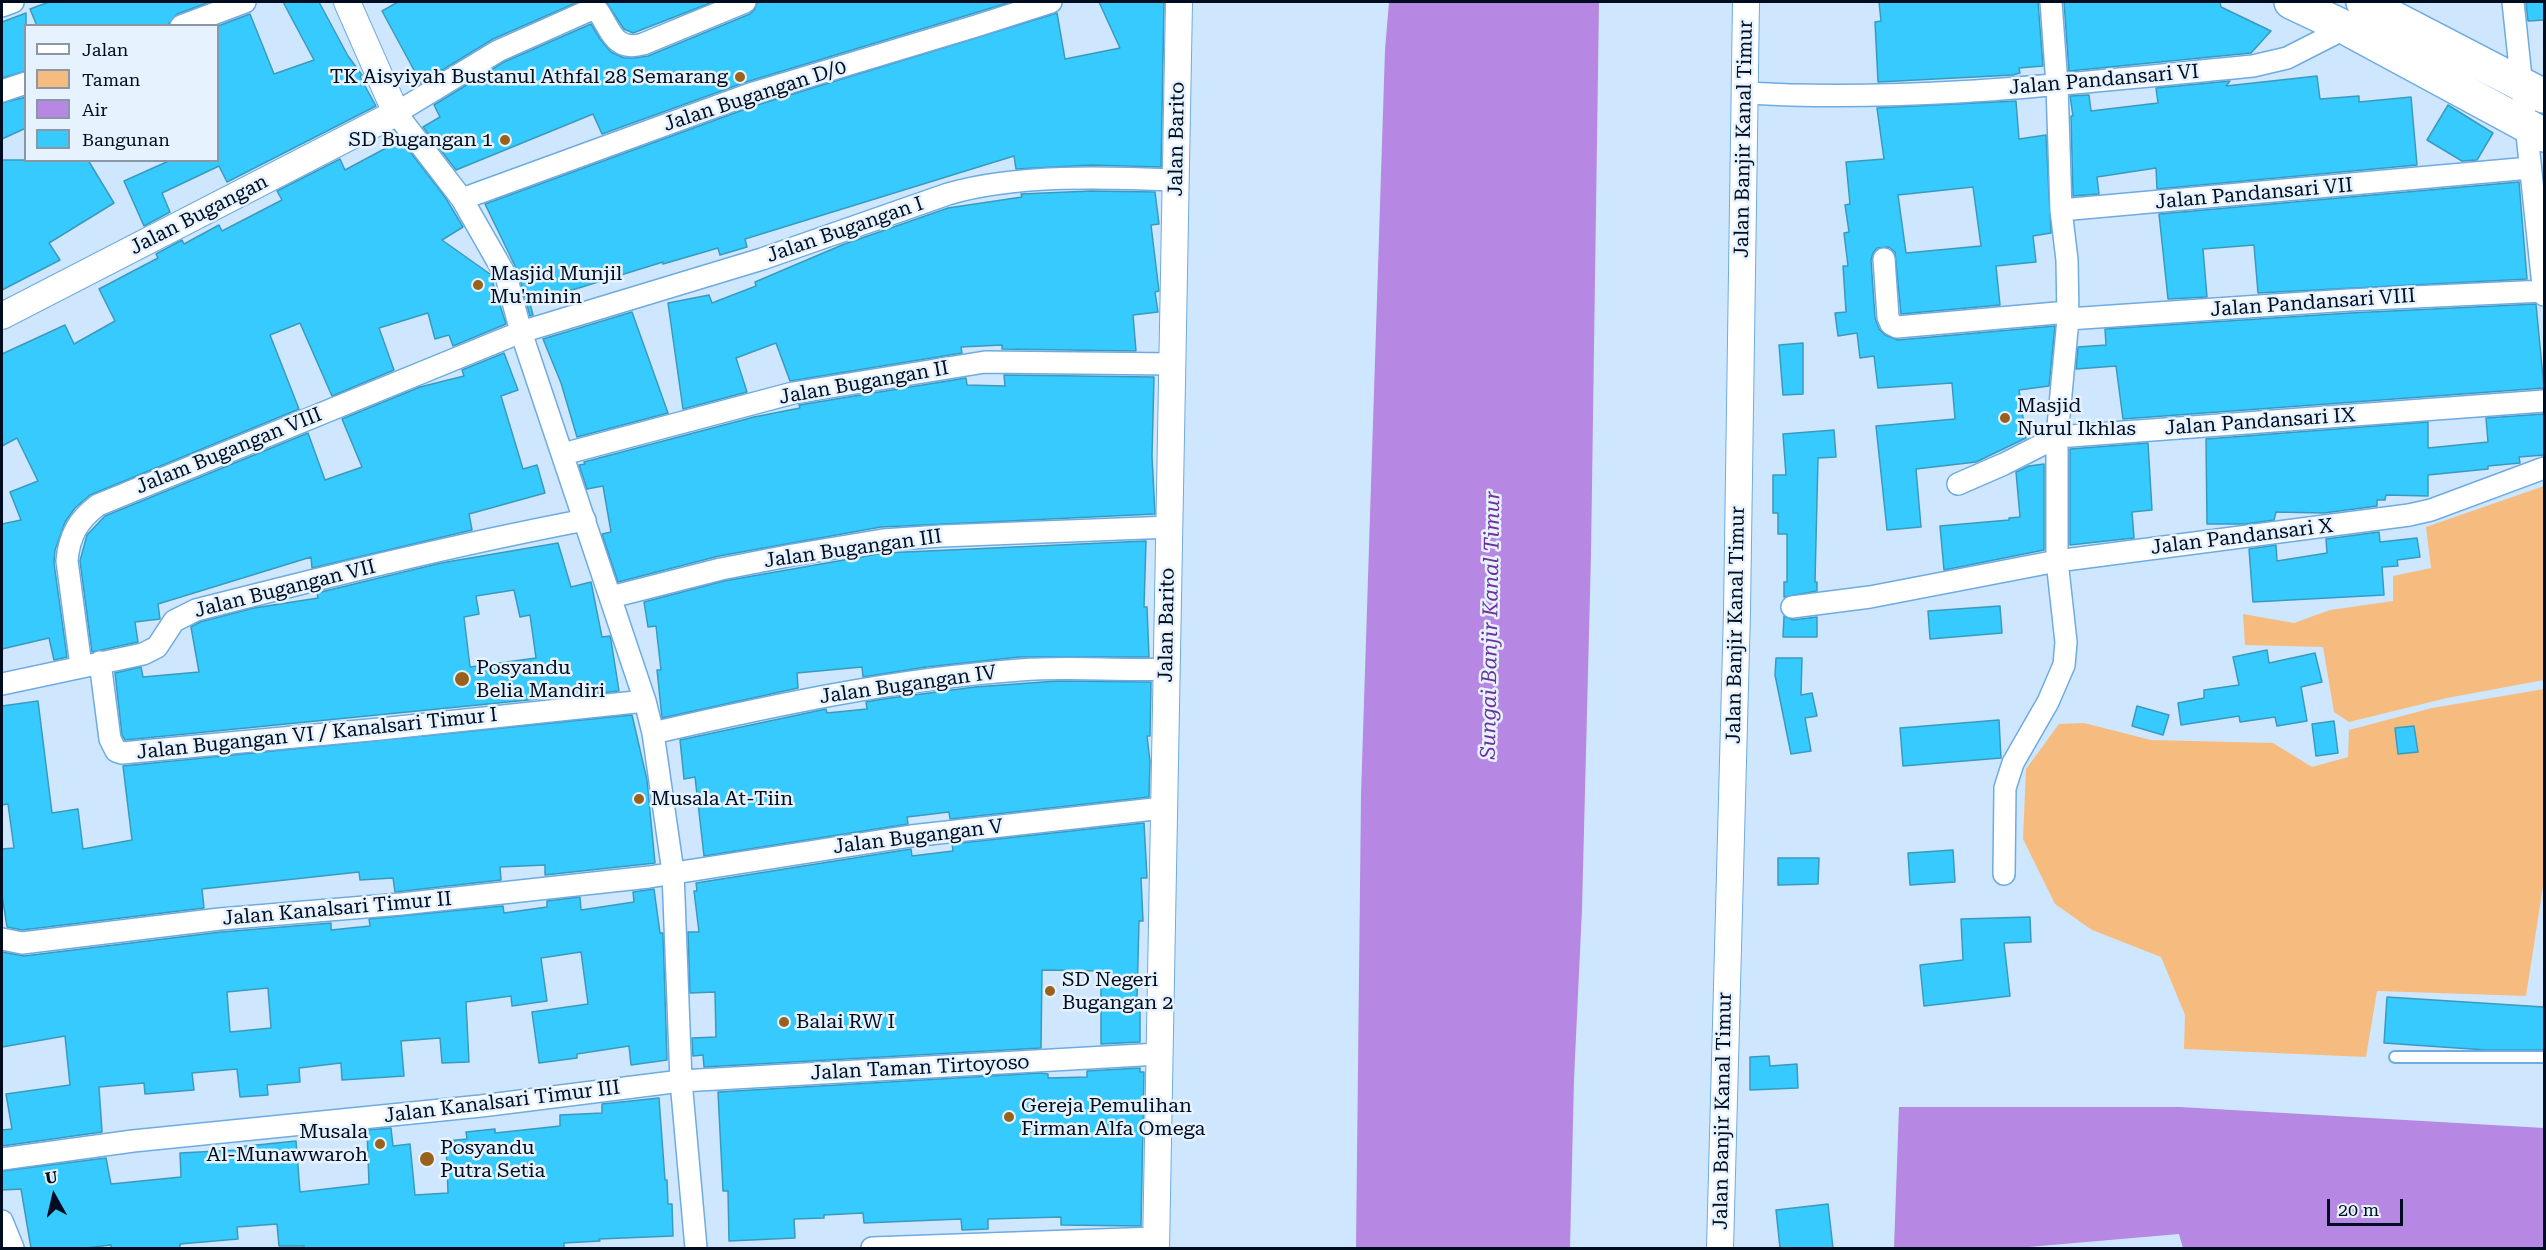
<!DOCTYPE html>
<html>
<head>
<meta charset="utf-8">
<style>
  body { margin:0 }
  #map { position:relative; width:2546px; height:1250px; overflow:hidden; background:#cee7fe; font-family:"Roboto Serif",serif }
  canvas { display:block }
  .frame { position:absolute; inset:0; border:3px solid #000d21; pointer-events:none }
  .legend { position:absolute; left:24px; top:24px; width:195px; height:138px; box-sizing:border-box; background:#e6f3fe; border:2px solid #8a97a6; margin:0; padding:8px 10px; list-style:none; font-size:18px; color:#000d21 }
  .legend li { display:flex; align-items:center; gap:12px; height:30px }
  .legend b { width:30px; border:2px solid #8a97a6 }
  .north { position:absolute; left:24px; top:1166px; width:60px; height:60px; -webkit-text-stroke:4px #e6f3fe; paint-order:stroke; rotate:352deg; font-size:16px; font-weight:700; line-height:24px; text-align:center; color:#000d21 }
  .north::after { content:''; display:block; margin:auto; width:21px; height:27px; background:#000d21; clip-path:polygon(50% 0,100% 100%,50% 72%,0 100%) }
  .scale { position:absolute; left:2327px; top:1199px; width:76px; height:27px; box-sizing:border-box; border:3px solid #000d21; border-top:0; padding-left:8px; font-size:18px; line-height:21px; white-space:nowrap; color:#000d21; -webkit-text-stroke:4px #e6f3fe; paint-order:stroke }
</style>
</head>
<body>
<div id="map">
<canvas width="2546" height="1250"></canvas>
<div class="frame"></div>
<ul class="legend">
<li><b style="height:8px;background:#fff"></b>Jalan</li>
<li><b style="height:16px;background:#f6bc7f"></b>Taman</li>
<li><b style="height:16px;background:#b687e3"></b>Air</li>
<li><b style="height:16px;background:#37cafe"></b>Bangunan</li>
</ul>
<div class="north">U</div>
<div class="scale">20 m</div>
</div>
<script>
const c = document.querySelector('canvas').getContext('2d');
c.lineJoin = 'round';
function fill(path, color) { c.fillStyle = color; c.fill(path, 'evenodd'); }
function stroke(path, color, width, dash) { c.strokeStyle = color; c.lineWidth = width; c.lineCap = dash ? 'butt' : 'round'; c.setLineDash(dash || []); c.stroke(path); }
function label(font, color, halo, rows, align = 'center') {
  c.font = font + ' "Roboto Serif",serif'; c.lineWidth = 5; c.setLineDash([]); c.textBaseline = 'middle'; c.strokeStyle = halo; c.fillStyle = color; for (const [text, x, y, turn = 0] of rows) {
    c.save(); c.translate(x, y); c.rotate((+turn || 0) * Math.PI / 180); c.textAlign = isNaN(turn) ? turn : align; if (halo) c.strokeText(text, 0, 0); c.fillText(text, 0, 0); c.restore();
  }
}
fill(new Path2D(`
  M2544 486V680L2447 698 2349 722 2334 712 2323 647 2245 645 2243 614 2294 623 2330 610 2393 601V576L2431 568 2426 527Z
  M2544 689V880L2526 996 2377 991 2366 1057 2184 1049 2185 1015 2161 957 2092 930 2055 904 2023 839 2026 769 2059 724 2084 723 2151 740 2273 743 2312 767 2348 757 2349 730 2432 708Z`), '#f6bc7f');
fill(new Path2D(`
  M1389 2H1599L1591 554 1582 909 1574 1079 1570 1248H1356L1361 795 1385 50Z
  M1899 1107H2180L2544 1128V1248H2183L2179 1234 2017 1248H1894Z`), '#b687e3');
const building = new Path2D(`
  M49 2H210L177 14 167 26H37L30 9Z
  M283 2H319L348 56 362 75 360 77 376 106 227 182 219 166 162 193 170 212 144 226 124 181 171 160H218V26L250 14 274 74 314 60Z
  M398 2H578L493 39 421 83 382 11Z
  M606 2H713L633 33 624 29Z
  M757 2H1011L746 82 602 134 593 114 456 170 423 127 440 117 434 105 504 62 591 24 600 39 611 52 624 58H635L648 56 750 14 755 9Z
  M1099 2H1164L1161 167 1091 165 1016 169 1014 156 745 239 747 247 720 255 718 248 663 264V262L530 303 533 315 530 316 518 272 485 204 754 106 1057 13 1065 59 1120 48Z
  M1879 2H2038L2043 66 2019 68 2020 73 2013 75 1878 82 1875 22 1881 21Z
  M2064 2H2220L2221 7 2271 31 2251 53 2069 71Z
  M2526 2H2544V20L2528 21Z
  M26 13V71L2 78V22Z
  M2317 76 2320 99 2359 96V102L2411 97 2417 165 2157 189 2156 168 2097 177 2099 194 2073 196 2071 116H2073L2070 96 2089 95 2091 111 2158 103 2156 88 2230 81 2226 86Z
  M26 97V128L2 139V103Z
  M2016 101 2019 139 2046 135 2051 233 2033 236 2036 262 1996 266 2000 305 1901 314 1895 252 1889 247 1877 248 1873 253 1871 260 1875 318 1879 329 1885 335 1898 340 2055 326 2049 386 2019 390 2026 438 1976 462 1916 469 1921 527 1887 530 1876 426 1955 419 1952 383 1878 388 1874 356 1860 358 1857 333 1838 336 1835 313 1846 312 1843 266H1848L1844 233 1849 232 1845 205 1850 204 1846 162 1884 159 1877 108ZM1973 187 1981 246 1906 253 1898 195Z
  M2448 105 2493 133 2477 160 2462 161 2427 140Z
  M401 140 445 197 463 227 442 240 490 274 506 324 453 346 449 335 435 339 428 313 379 328 394 370 332 396 300 323 270 335 299 409 90 495 75 508 65 522 55 550 54 563 67 657 54 660 49 638 2 649V524L21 520 10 492 38 481 17 438 2 446V354L65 325 74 344 115 321 99 289 158 258 156 254 182 240 184 244 219 225 222 231 282 200 277 191 340 159 345 170Z
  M2 160H88L114 203 49 243 60 260 2 290Z
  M2519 182 2527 279 2258 293 2254 245 2203 249 2207 297 2168 299 2159 214Z
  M1091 191 1155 192 1159 224 1151 225 1159 291 1155 292 1158 312 1133 315 1136 351 1002 349V345L961 347 962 353 790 381 776 343 736 358 747 392 683 409 668 303 709 295 712 303 756 286 755 282 842 245 948 208 1022 197 1021 194Z
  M2536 304 2544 388 2123 419 2116 366 2076 369 2078 347 2106 345 2105 329 2350 313Z
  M632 312 668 413 577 437 561 383 543 339Z
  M1803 343V394L1783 395 1779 345Z
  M504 353 518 390 501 396 523 469 537 465 545 493 469 514 472 530 312 568 311 557 158 604 160 619 135 622 138 642 92 652 80 561 87 535 105 516 308 433 325 480 362 467 342 419 420 387 464 376 462 370Z
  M1004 375 1154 377 1152 456 1155 514 881 527 719 556 618 582 602 534 611 532 603 486 587 489 579 465 585 464 584 462 754 417 800 408 799 405 966 378 967 385 1005 386Z
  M2544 414V455L2519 457 2520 463 2488 466V469L2428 475V496L2386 495 2385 500H2377V506L2324 513 2276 512 2274 520 2245 524H2207L2206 439 2428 422V448L2488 442 2486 418Z
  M1834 430 1836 457 1818 458 1815 582H1817V591L1784 597V582H1787V534H1778V513H1773V475H1786L1783 434Z
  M2148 443 2152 510 2132 512 2134 538 2070 545V449Z
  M2044 464V550L1944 570 1940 526 2009 520V518L2020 517 2016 472 2029 466Z
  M2379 532 2380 542 2417 538 2420 557 2397 560 2398 566 2382 567 2384 595 2253 602 2249 549 2276 545 2277 561 2327 553 2326 539Z
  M1146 541 1144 607H1147L1149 657H1019L926 667 863 677 862 667 797 673 798 688 662 718 657 670H661L656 626 648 627 644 602 724 581 884 553Z
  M558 543 571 587 591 582 602 637 610 636 611 640 619 691 125 740 122 735 115 673 141 667 143 677 199 672 191 627 200 622 254 608 318 598 317 593 441 563ZM514 590 520 617 530 615 536 658 470 667 464 617 479 614 476 596Z
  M2000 606 2002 633 1930 639 1928 611Z
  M1784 616 1793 620 1817 617V637H1783Z
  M2267 650 2269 663 2315 653 2322 682 2301 687 2307 721 2277 726 2275 717 2240 722 2239 716 2181 725 2178 703 2204 698V690L2239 685 2233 657Z
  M1776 658H1802L1801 695 1812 693 1817 716 1805 718 1811 751 1791 754 1775 675Z
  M1057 681 1151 682 1150 736H1147L1150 761 1149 797 950 819 949 812 907 817 908 824 704 856 695 777 684 779 680 740 826 709 827 713 867 709 866 702 883 699 975 687Z
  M38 701 52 813 78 809 83 849 132 840 123 766 632 715 647 780 655 863 545 875V865L500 867 501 880 395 892 393 878 360 880 359 872 202 889 204 908 22 930 7 927 2 895V849L14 848 8 804 2 805V706Z
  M2137 706 2169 715 2163 735 2132 726Z
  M1999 720 2001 758 1903 766 1900 728Z
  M2334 721 2338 753 2316 756 2312 724Z
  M2414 726 2418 752 2398 754 2395 728Z
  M1144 823 1147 878H1141L1143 921H1139L1137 999H1140V1042L1101 1044V971L1042 970 1041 1048 704 1067 703 1055 693 1056 692 1038 716 1037 715 992 690 993 688 932H699L694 891H697L696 883 911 849 912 856 953 851 952 844Z
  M1953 850 1955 882 1910 885 1908 853Z
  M1778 858H1819L1818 884 1778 885Z
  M654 889 660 933H663L667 1060 631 1065 629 1046 577 1054V1058L539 1063 532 1012 588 1004 581 952 541 958 547 1001 512 1006 511 996 466 1002 469 1062 442 1063 440 1038 401 1041 404 1076 342 1080 341 1063 299 1068 300 1082 267 1085 268 1095 240 1097 237 1069 192 1073 194 1090 145 1094 144 1083 99 1087 102 1132 2 1146V1130L12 1129 6 1094 70 1085 65 1036 2 1047V952L24 956 221 932 331 923V930L370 926 369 919 503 906 504 913 547 907V901L580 897 581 910 634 902 633 892ZM268 988 271 1028 230 1032 227 992Z
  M2030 917 2031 942 2004 943 2010 996 1924 1006 1920 965 1963 960 1961 919Z
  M2387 997 2544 1007V1050H2486L2384 1043Z
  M1769 1056 1770 1066 1797 1064 1798 1088 1750 1090V1057Z
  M1140 1068V1072H1144L1141 1226 1061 1225V1217L988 1219V1229L962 1230 961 1219 864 1223 863 1213 824 1215V1218L794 1219 795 1238 729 1241 728 1191H723L718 1092 1041 1073 1048 1074V1078L1087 1077V1071Z
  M659 1098 665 1180H667L668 1204H672L673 1236 599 1239 600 1241 564 1243V1248H304V1246H279L277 1224 237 1227 238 1239 180 1244V1248H111V1245L86 1248H31L21 1189 2 1190V1171L106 1158 111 1184 181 1177 180 1153 237 1150V1147L296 1141 300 1192 369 1184 367 1130 391 1128 393 1146 410 1144 415 1195 448 1193 446 1141 467 1139 466 1132 495 1129V1133L560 1126V1115L602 1113V1104Z
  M1828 1204 1833 1248H1780L1776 1210Z`);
fill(building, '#37cafe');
stroke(building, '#3a9abe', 1.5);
const service = new Path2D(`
  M2395 1057H2544`);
const minor = new Path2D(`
  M2513 2 2544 295
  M2 6 13 2
  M181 26 245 2
  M2 91 26 83
  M1746 93C1915 103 2085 82 2253 66L2287 58 2346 28
  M462 199 750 94 976 26 1051 2
  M2061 210 2530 168
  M1884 259 1888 317 1891 324 1897 327 2068 312
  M2068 319 2349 300 2544 291
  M563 454 793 393 985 362 1173 364
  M1958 484 2004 464 2057 437 2544 401
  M611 597 721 569 793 555 883 540 941 536 1170 527
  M1792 607 1870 597 2057 561 2409 515 2431 510 2544 468
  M100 662 110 739 116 751 122 753 380 729 645 701
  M81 666 67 561C69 536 78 520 98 505L521 332 762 259 948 194C1016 174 1106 177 1176 180
  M2 684 143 654 157 647 174 621 196 610C325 577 454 545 585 520
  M653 733C774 705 896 679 1020 670 1069 666 1118 671 1166 669
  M2004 874 2005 788 2013 763 2048 702 2064 665 2066 642 2057 561V437L2068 319 2067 260 2061 210 2057 85 2051 2
  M2 939 22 943 220 919 401 904 649 877 911 836 1163 808
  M2 1159 133 1141 481 1106 681 1081 1159 1054
  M2 1221 13 1248
  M696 1248 681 1081 673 872 653 733 645 701 521 332 506 276 462 199 396 113 498 51 590 10 598 11C611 30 614 52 643 44L745 2
  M872 1248 1156 1238`);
const tertiary = new Path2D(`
  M2 316 396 113 347 2
  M1156 1248 1179 2
  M1720 1248 1737 611 1746 2`);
const primary = new Path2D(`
  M2291 2 2346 28 2544 135
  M2363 2 2544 96`);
stroke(service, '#6eabe2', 14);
stroke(minor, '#6eabe2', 24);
stroke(tertiary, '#6eabe2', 28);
stroke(primary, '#6eabe2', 36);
stroke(service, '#fff', 10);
stroke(minor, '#fff', 21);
stroke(tertiary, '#fff', 26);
stroke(primary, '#fff', 33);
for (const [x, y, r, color] of [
  [740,77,6,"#99611c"],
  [505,140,6,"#99611c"],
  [478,285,6,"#99611c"],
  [2005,418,6,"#99611c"],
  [462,679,8,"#99611c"],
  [639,799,6,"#99611c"],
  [1050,991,6,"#99611c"],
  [784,1022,6,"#99611c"],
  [1009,1117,6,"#99611c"],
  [380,1144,6,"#99611c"],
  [427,1159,8,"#99611c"]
]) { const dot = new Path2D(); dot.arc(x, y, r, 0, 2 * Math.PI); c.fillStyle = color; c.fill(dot); stroke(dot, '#e6f3fe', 2); }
label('20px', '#000d21', '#e6f3fe', [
  ["TK Aisyiyah Bustanul Athfal 28 Semarang",728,77,"right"],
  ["SD Bugangan 1",493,140,"right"],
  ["Masjid Munjil",490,274],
  ["Mu'minin",490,297],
  ["Masjid",2017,406],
  ["Nurul Ikhlas",2017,429],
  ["Posyandu",476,668],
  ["Belia Mandiri",476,691],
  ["Musala At-Tiin",651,799],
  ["SD Negeri",1062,980],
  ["Bugangan 2",1062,1003],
  ["Balai RW I",796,1022],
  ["Gereja Pemulihan",1021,1106],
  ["Firman Alfa Omega",1021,1129],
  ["Musala",368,1132,"right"],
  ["Al-Munawwaroh",368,1155,"right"],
  ["Posyandu",440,1148],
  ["Putra Setia",440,1171]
], 'left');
label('20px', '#000d21', '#e6f3fe', [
  ["Jalan Pandansari VI",2104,80,-5],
  ["Jalan Bugangan D/0",755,96,-18],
  ["Jalan Barito",1177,139,-89],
  ["Jalan Banjir Kanal Timur",1744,139,-89],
  ["Jalan Pandansari VII",2254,194,-5],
  ["Jalan Bugangan",199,215,-27],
  ["Jalan Bugangan I",845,230,-19],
  ["Jalan Pandansari VIII",2313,303,-4],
  ["Jalan Bugangan II",864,383,-10],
  ["Jalan Pandansari IX",2260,422,-4],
  ["Jalam Bugangan VIII",229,451,-22],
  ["Jalan Pandansari X",2242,537,-7],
  ["Jalan Bugangan III",853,549,-8],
  ["Jalan Bugangan VII",285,589,-14],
  ["Jalan Barito",1167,625,-89],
  ["Jalan Banjir Kanal Timur",1736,625,-89],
  ["Jalan Bugangan IV",908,685,-8],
  ["Jalan Bugangan VI / Kanalsari Timur I",317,734,-6],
  ["Jalan Bugangan V",918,837,-7],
  ["Jalan Kanalsari Timur II",337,909,-5],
  ["Jalan Taman Tirtoyoso",920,1068,-3],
  ["Jalan Kanalsari Timur III",502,1102,-7],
  ["Jalan Banjir Kanal Timur",1723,1111,-89]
]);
label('italic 21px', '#6e319c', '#e6f3fe', [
  ["Sungai Banjir Kanal Timur",1491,625,-89]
]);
</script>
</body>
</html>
